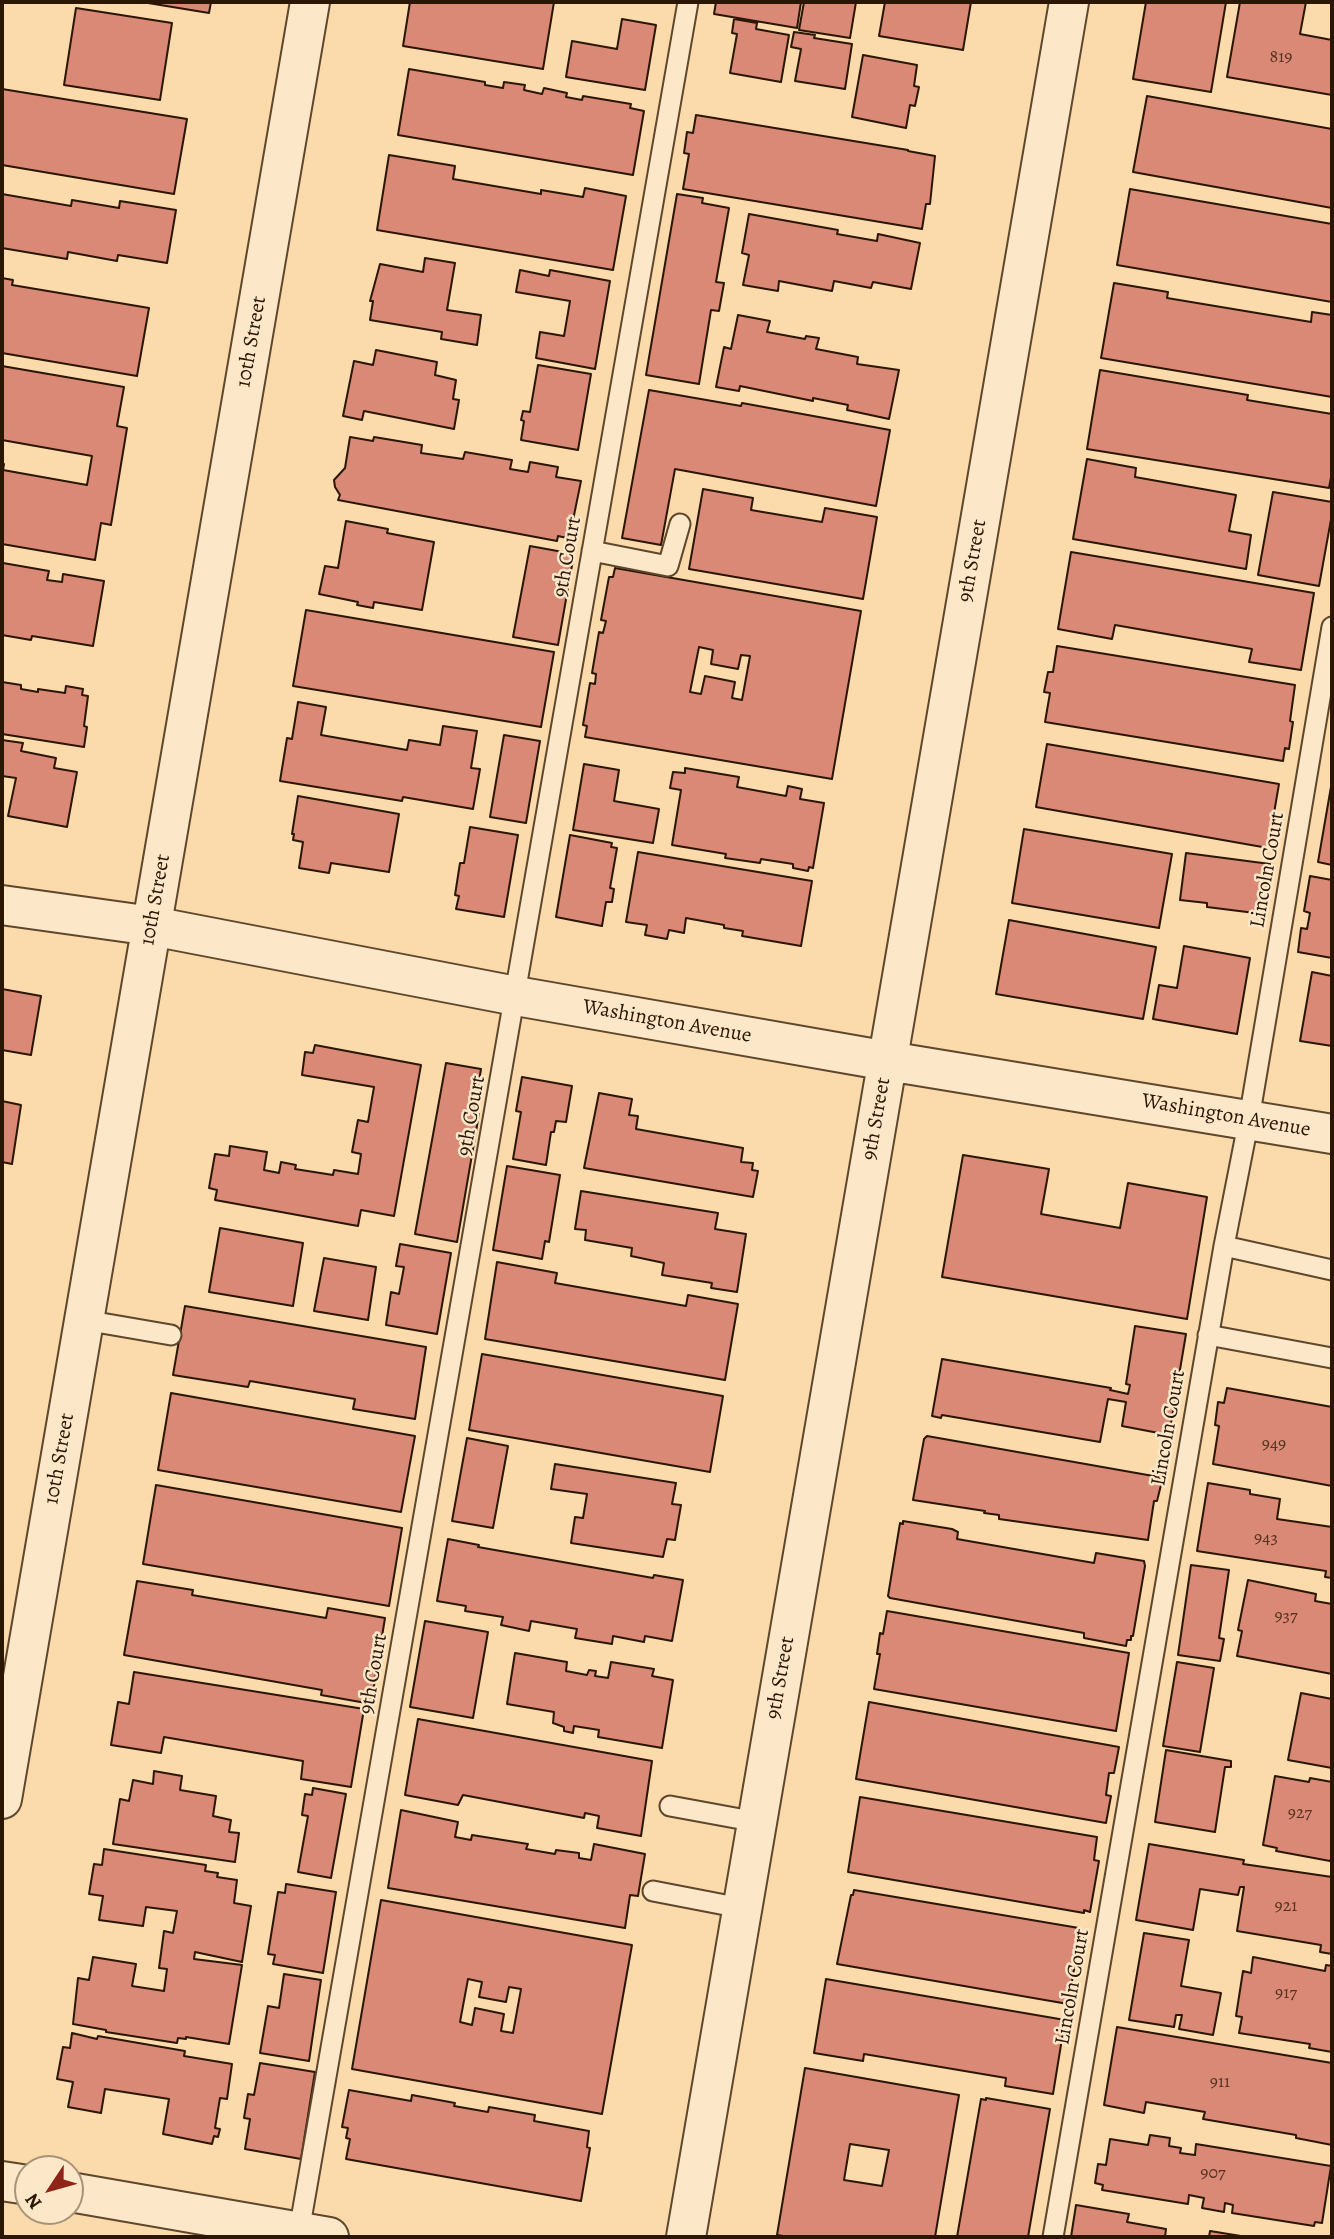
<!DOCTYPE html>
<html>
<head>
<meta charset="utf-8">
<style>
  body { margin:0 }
  #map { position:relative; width:1334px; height:2239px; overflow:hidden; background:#fbdaac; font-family:Alegreya,serif }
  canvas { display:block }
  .frame { position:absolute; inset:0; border:4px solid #2a1602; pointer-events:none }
  .north { position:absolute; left:14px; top:2155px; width:70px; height:70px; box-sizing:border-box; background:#fce7c9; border:2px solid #a89379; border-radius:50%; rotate:234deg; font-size:19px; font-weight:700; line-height:28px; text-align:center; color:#2a1602 }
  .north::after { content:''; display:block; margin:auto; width:24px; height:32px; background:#8f2418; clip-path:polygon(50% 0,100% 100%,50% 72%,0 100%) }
</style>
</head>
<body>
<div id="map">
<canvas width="1334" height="2239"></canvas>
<div class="frame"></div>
<div class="north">N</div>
</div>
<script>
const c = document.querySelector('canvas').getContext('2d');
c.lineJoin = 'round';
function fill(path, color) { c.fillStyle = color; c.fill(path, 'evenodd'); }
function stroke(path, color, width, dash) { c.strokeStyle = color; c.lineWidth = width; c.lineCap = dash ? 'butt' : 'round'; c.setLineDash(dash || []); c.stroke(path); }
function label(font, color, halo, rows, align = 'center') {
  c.font = font + ' Alegreya,serif'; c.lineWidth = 5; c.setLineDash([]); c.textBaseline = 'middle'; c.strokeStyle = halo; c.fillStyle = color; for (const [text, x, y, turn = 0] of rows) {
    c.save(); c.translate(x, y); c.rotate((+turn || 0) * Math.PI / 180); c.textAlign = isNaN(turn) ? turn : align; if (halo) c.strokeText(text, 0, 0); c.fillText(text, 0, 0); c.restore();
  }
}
const building = new Path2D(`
  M142 2H211L209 13Z
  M410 2H554L543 69 403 46Z
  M716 2H801L797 28 714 14Z
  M804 2H856L850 38 799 30Z
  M885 2H971L963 50 879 36Z
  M1146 2H1226L1211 92 1133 79Z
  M1240 2H1306L1300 34 1332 40V95L1227 77Z
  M76 8 172 23 160 100 64 85Z
  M622 19 656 25 645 90 566 77 572 41 617 49Z
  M734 19 757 23 756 29 789 35 781 82 730 73 737 34 732 33Z
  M794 32 815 35 814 38 852 44 845 89 795 81 801 49 791 47Z
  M863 55 917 65 914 86 919 87 915 106 910 105 906 128 852 117Z
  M409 69 485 82V85L503 88 504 82 525 85 524 90 542 94 544 88 567 93 566 97 582 100 583 96 631 104 630 108 644 111 633 175 398 135Z
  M2 89 187 119 174 194 2 165Z
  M1147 96 1332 129V208L1133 172Z
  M696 115 908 150V151L935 156 930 204H926L922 229 683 189 689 154 684 153 687 132 693 133Z
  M389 155 455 166 453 179 541 194V190L583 197 585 188 626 196 613 270 377 230Z
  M1130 189 1332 224V302L1117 265Z
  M2 194 71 206 72 200 119 208 120 201 176 210 167 263 118 255 117 261 68 252 67 259 2 248Z
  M677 194 703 198 702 203 729 208 716 282 724 283 719 311 711 310 699 384 646 375Z
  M749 214 838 230 837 234 877 241 878 234 920 243 911 289 873 282 871 288 834 281 832 291 779 281 778 291 743 285 749 255 742 253Z
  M425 258 455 263 447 310 481 315 477 345 441 339 442 332 370 320 373 301H370L380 264 423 272Z
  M520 270 549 276 550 270 610 281 595 369 536 358 540 332 564 336 570 301 516 292Z
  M2 278 13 280 12 285 149 308 137 376 2 353Z
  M1114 283 1168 292 1167 298 1311 322 1312 312 1332 315V397L1101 358Z
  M738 315 770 321 767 332 805 339 806 336 819 338 816 349 858 357 857 364 899 370 889 419 847 410 848 405 813 398V401L740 386 739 391 716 387 724 347 731 349Z
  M376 350 437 362 435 375 456 380 453 399 459 400 454 429 364 411 362 420 343 416 354 361 373 365Z
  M538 365 591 374 578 450 521 440 524 421 521 420 523 411 530 412Z
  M2 366 124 387 117 426 127 428 111 525 101 523 95 560 2 544V464H4L3 470 87 485 92 456 2 440Z
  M1100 370 1248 395 1247 400 1332 414V472L1329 488 1087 449Z
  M649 390 741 406 742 403 890 430 876 506 675 469 661 545 622 538Z
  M350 437 373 441 374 437 422 445 421 453 463 459 465 452 512 460 510 469 528 472 530 462 558 467 556 477 581 481 571 530 569 529 567 538 558 536 557 541 338 500 340 495 335 487 334 480 345 468Z
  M1087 459 1136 468 1135 477 1236 495 1229 531 1251 535 1246 569 1073 539Z
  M703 489 753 498 751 510 822 522 825 508 877 517 863 599 689 569Z
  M1273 492 1332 502V514L1319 586 1258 575Z
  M346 521 388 529 387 533 434 542 422 610 374 602 373 608 357 605 358 602 319 594 325 566 338 568Z
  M530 546 574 554 558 645 513 637Z
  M1071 552 1314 593 1301 670 1249 662 1252 649 1115 625 1112 639 1058 629Z
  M3 563 49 571 47 580 62 582 63 574 104 581 93 646 32 636 31 640 2 635Z
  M615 568 861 611 832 779 585 737 587 726 583 725 590 683 595 684 596 674 592 673 599 632 603 633 606 621 601 620 609 577H613ZM699 647 713 650 711 664 738 669 741 655 750 656 742 700 732 698 735 682 705 676 701 694 690 692Z
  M306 610 554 652 541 727 293 686Z
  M1057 646 1295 685 1290 721 1293 722 1289 749 1285 748 1283 761 1045 722 1050 693 1044 692 1048 672H1053Z
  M2 682 21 685V689L38 692V689L65 693 66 686 83 689 82 695 88 696 84 726 87 727 84 747 2 734Z
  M298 702 326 707 321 735 407 750 409 740 440 745 443 726 477 731 471 768 480 769 473 809 403 797 402 801 280 781 287 738 292 739Z
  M504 735 540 741 526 823 490 817Z
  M2 740 23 743 21 751 56 758 54 768 77 772 67 827 8 816 16 778 2 776Z
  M1047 744 1279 784 1268 848 1036 807Z
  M584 764 619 770 614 801 659 809 653 843 573 830Z
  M685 768 739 777 737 787 786 796 788 786 802 789 800 799 824 803 813 868 809 867 808 871 793 868V864L761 859 760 863 725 858 726 854 672 845 681 790 670 788 673 772 685 773Z
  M1332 781V865L1318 862Z
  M298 796 399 814 389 872 331 863 329 873 299 868 303 842 293 840 294 834H292Z
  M470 827 518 835 504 917 456 909 459 896 455 895 460 863H464Z
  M1024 829 1172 854 1159 928 1012 903Z
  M570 835 612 843 611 847 617 848 610 888 614 889 612 902H606L602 926 556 917Z
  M638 852 812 881 801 946 742 936 743 931 724 928V925L686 918 684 933 669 930 667 939 645 935 647 925 626 922Z
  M1186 853 1270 864 1263 914 1207 907V903L1180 900Z
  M1310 876 1332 880V958L1298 952 1301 928 1307 929 1310 913 1304 911Z
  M1009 920 1156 947 1143 1019 996 994Z
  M1184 946 1250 958 1237 1034 1153 1019 1159 985 1177 988Z
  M1312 972 1332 976V1046L1300 1041Z
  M2 989 41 996 31 1055 2 1050Z
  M315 1045 421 1065 394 1216 361 1210 358 1226 215 1200 217 1190 209 1188 215 1154 229 1156 230 1146 267 1152 264 1170 279 1173 281 1162 296 1165 295 1169 333 1175 334 1170 358 1174 361 1154 352 1152 358 1120 368 1122 374 1087 302 1075 305 1052 313 1053Z
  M446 1063 481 1069 474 1113 479 1114 457 1242 415 1234Z
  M522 1077 572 1086 566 1122 556 1121 554 1132H551L546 1165 513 1159 521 1112 516 1111Z
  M599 1093 632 1099 629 1115 638 1116 636 1129 743 1148 741 1162 753 1163 752 1170 758 1171 753 1197 584 1168Z
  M2 1101 21 1105 12 1164 2 1162Z
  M963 1155 1049 1169 1041 1214 1120 1228 1128 1183 1207 1197 1187 1319 942 1277Z
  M507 1166 560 1175 549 1242 545 1241 542 1259 493 1250Z
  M581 1191 718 1213 715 1229 746 1234 737 1292 711 1288 712 1283 662 1275 664 1263 631 1256 632 1248 585 1240 586 1230 575 1229Z
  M220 1228 303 1243 293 1306 209 1292Z
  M400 1244 451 1253 437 1334 386 1325 391 1292 399 1294 404 1267 396 1266Z
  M324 1258 376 1267 368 1320 314 1311Z
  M497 1262 557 1273 555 1283 686 1306 688 1295 738 1304 725 1380 485 1339Z
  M185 1306 426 1347 415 1419 353 1409 355 1399 250 1381 248 1387 173 1375Z
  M1135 1326 1186 1334 1169 1435 1122 1426 1126 1402 1108 1399 1100 1442 942 1415 941 1418 932 1416 942 1359 1111 1388 1110 1390 1128 1394 1130 1385 1126 1384Z
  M482 1354 723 1396 710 1472 469 1430Z
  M1227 1388 1332 1407V1486L1213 1464 1219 1426 1215 1425 1218 1402 1224 1403Z
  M171 1393 415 1436 401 1512 158 1470Z
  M927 1436 1159 1477 1162 1481 1157 1501H1154L1148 1540 999 1519V1515L984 1513 985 1511 913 1500 924 1439Z
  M467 1438 508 1446 493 1528 452 1521Z
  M555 1464 676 1483 672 1504 681 1505 675 1540 667 1539 663 1557 571 1543 575 1517 583 1518 587 1494 551 1489Z
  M1208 1483 1250 1490V1494L1280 1499 1277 1519 1332 1527V1587V1578L1325 1577 1326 1571 1197 1551Z
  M156 1485 402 1528 389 1606 143 1564Z
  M903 1521 952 1529 958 1532 957 1539 1094 1563 1096 1553 1144 1561 1145 1566 1133 1636H1131V1640H1127L1126 1646 1084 1638V1633L890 1598 888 1596 900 1523 903 1524Z
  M448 1539 479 1545 478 1547 653 1578 654 1575 683 1580 672 1641 645 1636 644 1642 613 1636 612 1644 575 1638 577 1629 531 1621 529 1631 501 1625 503 1617 465 1611 466 1606 437 1601Z
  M1191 1565 1229 1570 1219 1638 1224 1639 1220 1661 1178 1655Z
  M1248 1580 1316 1594 1315 1601 1332 1604V1674L1237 1656 1242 1631 1238 1630Z
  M137 1581 193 1590 192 1595 326 1618 328 1608 385 1618 372 1698 367 1697 366 1703 321 1695 322 1690 124 1655Z
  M887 1611 1129 1653 1116 1731 874 1689 880 1654H877L880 1633 883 1634Z
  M425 1621 488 1632 473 1718 410 1707Z
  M515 1653 567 1662 566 1671 587 1675 589 1670 596 1671 595 1676 608 1678 611 1662 654 1669 652 1676 673 1680 662 1748 598 1737 599 1730 574 1726 573 1733 564 1731V1727L553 1723 554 1712 507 1704Z
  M1177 1662 1214 1668 1200 1752 1163 1746Z
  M134 1672 364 1709 351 1787 301 1779 303 1761 164 1737 161 1753 111 1745 118 1702 129 1704Z
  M1301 1693 1332 1699V1768L1288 1760Z
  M869 1702 1119 1747 1114 1773H1109L1106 1795 1111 1796 1106 1823 856 1779Z
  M418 1719 652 1761 641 1836 597 1828 599 1816 585 1813 584 1818 463 1795 458 1805 405 1795Z
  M1166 1750 1231 1761V1767H1225L1215 1832 1155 1822Z
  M154 1771 182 1776 180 1790 216 1796 213 1816 231 1820 229 1832 239 1833 235 1862 113 1844 120 1799 129 1801 133 1780 153 1784Z
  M1275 1776 1309 1782 1310 1778 1332 1782V1857L1330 1861 1276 1851 1277 1848 1263 1845Z
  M313 1788 346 1794 331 1878 298 1872 308 1816 302 1815 305 1794 312 1795Z
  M860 1797 1097 1837 1094 1860 1099 1861 1090 1912 1084 1910V1913L848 1872Z
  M401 1810 458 1822 455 1837 471 1840 472 1835 528 1844 526 1849 555 1854 556 1850 579 1853V1858L591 1860 594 1844 645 1854 638 1896 630 1895 625 1928 388 1888Z
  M1149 1844 1244 1860 1243 1864 1332 1877V1954L1320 1952 1321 1945 1237 1931 1244 1887H1240L1238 1895 1200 1889 1193 1930 1136 1920Z
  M104 1849 206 1865 205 1871 218 1873 217 1877 237 1880 234 1903 251 1906 242 1962 195 1952 194 1959 242 1965 229 2044 186 2037V2039L178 2038 177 2043 106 2032V2030L73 2024 78 1978 89 1980 93 1957 136 1964 132 1986 164 1991 167 1969 159 1968 164 1931 173 1933 177 1911 146 1907 143 1926 99 1920 103 1896 89 1894 94 1864 102 1865Z
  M286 1884 336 1892 323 1973 273 1964 275 1955 268 1954 278 1892 285 1893Z
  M854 1890 1079 1928V1933L1085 1934 1080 1959 1076 1958 1068 2004 837 1964 851 1895H853Z
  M381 1900 632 1945 602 2114 352 2069ZM468 1979 482 1982 479 1997 506 2002 509 1987 521 1989 513 2033 501 2031 504 2014 475 2008 472 2025 460 2022Z
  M1144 1933 1189 1940 1181 1986 1221 1993 1213 2035 1179 2029 1182 2015H1176L1174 2027 1129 2020Z
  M1253 1957 1325 1971 1326 1965 1332 1966V2052L1309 2048 1310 2044 1239 2033 1242 2017 1236 2016 1243 1971 1251 1973Z
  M284 1974 321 1980 309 2061 260 2053 268 2006 279 2008Z
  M826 1979 1065 2020 1053 2094 1005 2086 1006 2078 864 2054 863 2061 814 2053Z
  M1117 2027 1332 2063V2145L1296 2138V2135L1203 2119 1205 2112 1146 2102 1144 2113 1104 2105Z
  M72 2033 97 2039 98 2036 185 2051 184 2056 232 2064 227 2099 220 2098 215 2128 220 2129 218 2137 214 2136 212 2144 163 2134 169 2099 105 2089 101 2113 68 2107 73 2082 57 2079 63 2047 70 2048Z
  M260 2063 315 2072 301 2159 245 2149 250 2119 244 2118 248 2094 254 2095Z
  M805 2068 959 2095 935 2237H789L777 2235ZM850 2144 889 2150 882 2186 844 2180Z
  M349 2090 411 2101 412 2095 455 2103 454 2106 488 2112 489 2107 535 2115 534 2121 589 2131 587 2147 590 2148 581 2201 346 2159 350 2139 346 2138 348 2128 342 2127Z
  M986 2098 1050 2109 1028 2237H957L981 2099 986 2100Z
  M1150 2135 1170 2138 1169 2146 1181 2148 1180 2153 1195 2155 1196 2144 1331 2166 1322 2223 1315 2222 1314 2226 1232 2213 1233 2205 1225 2203 1224 2212 1202 2208 1204 2198 1189 2195 1188 2204 1102 2190 1103 2185 1095 2183 1098 2164 1106 2165 1110 2139 1148 2145Z
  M1076 2205 1129 2214 1127 2222 1166 2229 1165 2237H1071Z
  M1210 2231 1247 2237H1209Z`);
fill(building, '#d98976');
stroke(building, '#2a1602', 2);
const lane = new Path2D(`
  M592 551 668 566 680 524
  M1224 1246 1332 1270
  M84 1320 171 1335
  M1208 1335 1332 1358
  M670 1806 757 1822
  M653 1891 741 1908
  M298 2237 688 2
  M1053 2237 1224 1246 1249 1119 1332 627`);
const street = new Path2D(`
  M2 905 152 926 516 996 888 1061 1332 1134
  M2 1799 310 2
  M2 2181 28 2185
  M70 2192 329 2237
  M686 2237 1069 2`);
stroke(lane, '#5e472c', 23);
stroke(street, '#5e472c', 42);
stroke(lane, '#fce7c9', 19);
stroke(street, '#fce7c9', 38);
label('18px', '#56331f', null, [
  ["819",1281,58],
  ["949",1274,1445],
  ["943",1266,1539],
  ["937",1286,1617],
  ["927",1300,1814],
  ["921",1286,1907],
  ["917",1286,1994],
  ["911",1220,2083],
  ["907",1213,2174]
]);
label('21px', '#2a1602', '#fce7c9', [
  ["10th Street",252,342,-80],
  ["9th Court",568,557,-80],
  ["9th Street",973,561,-80],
  ["Lincoln Court",1268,870,-80],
  ["10th Street",156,900,-80],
  ["Washington Avenue",667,1022,10],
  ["9th Court",472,1116,-80],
  ["Washington Avenue",1226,1116,10],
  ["9th Street",877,1119,-80],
  ["Lincoln Court",1169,1428,-80],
  ["10th Street",60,1459,-80],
  ["9th Court",374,1674,-80],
  ["9th Street",781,1678,-80],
  ["Lincoln Court",1073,1987,-80]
]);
</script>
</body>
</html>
